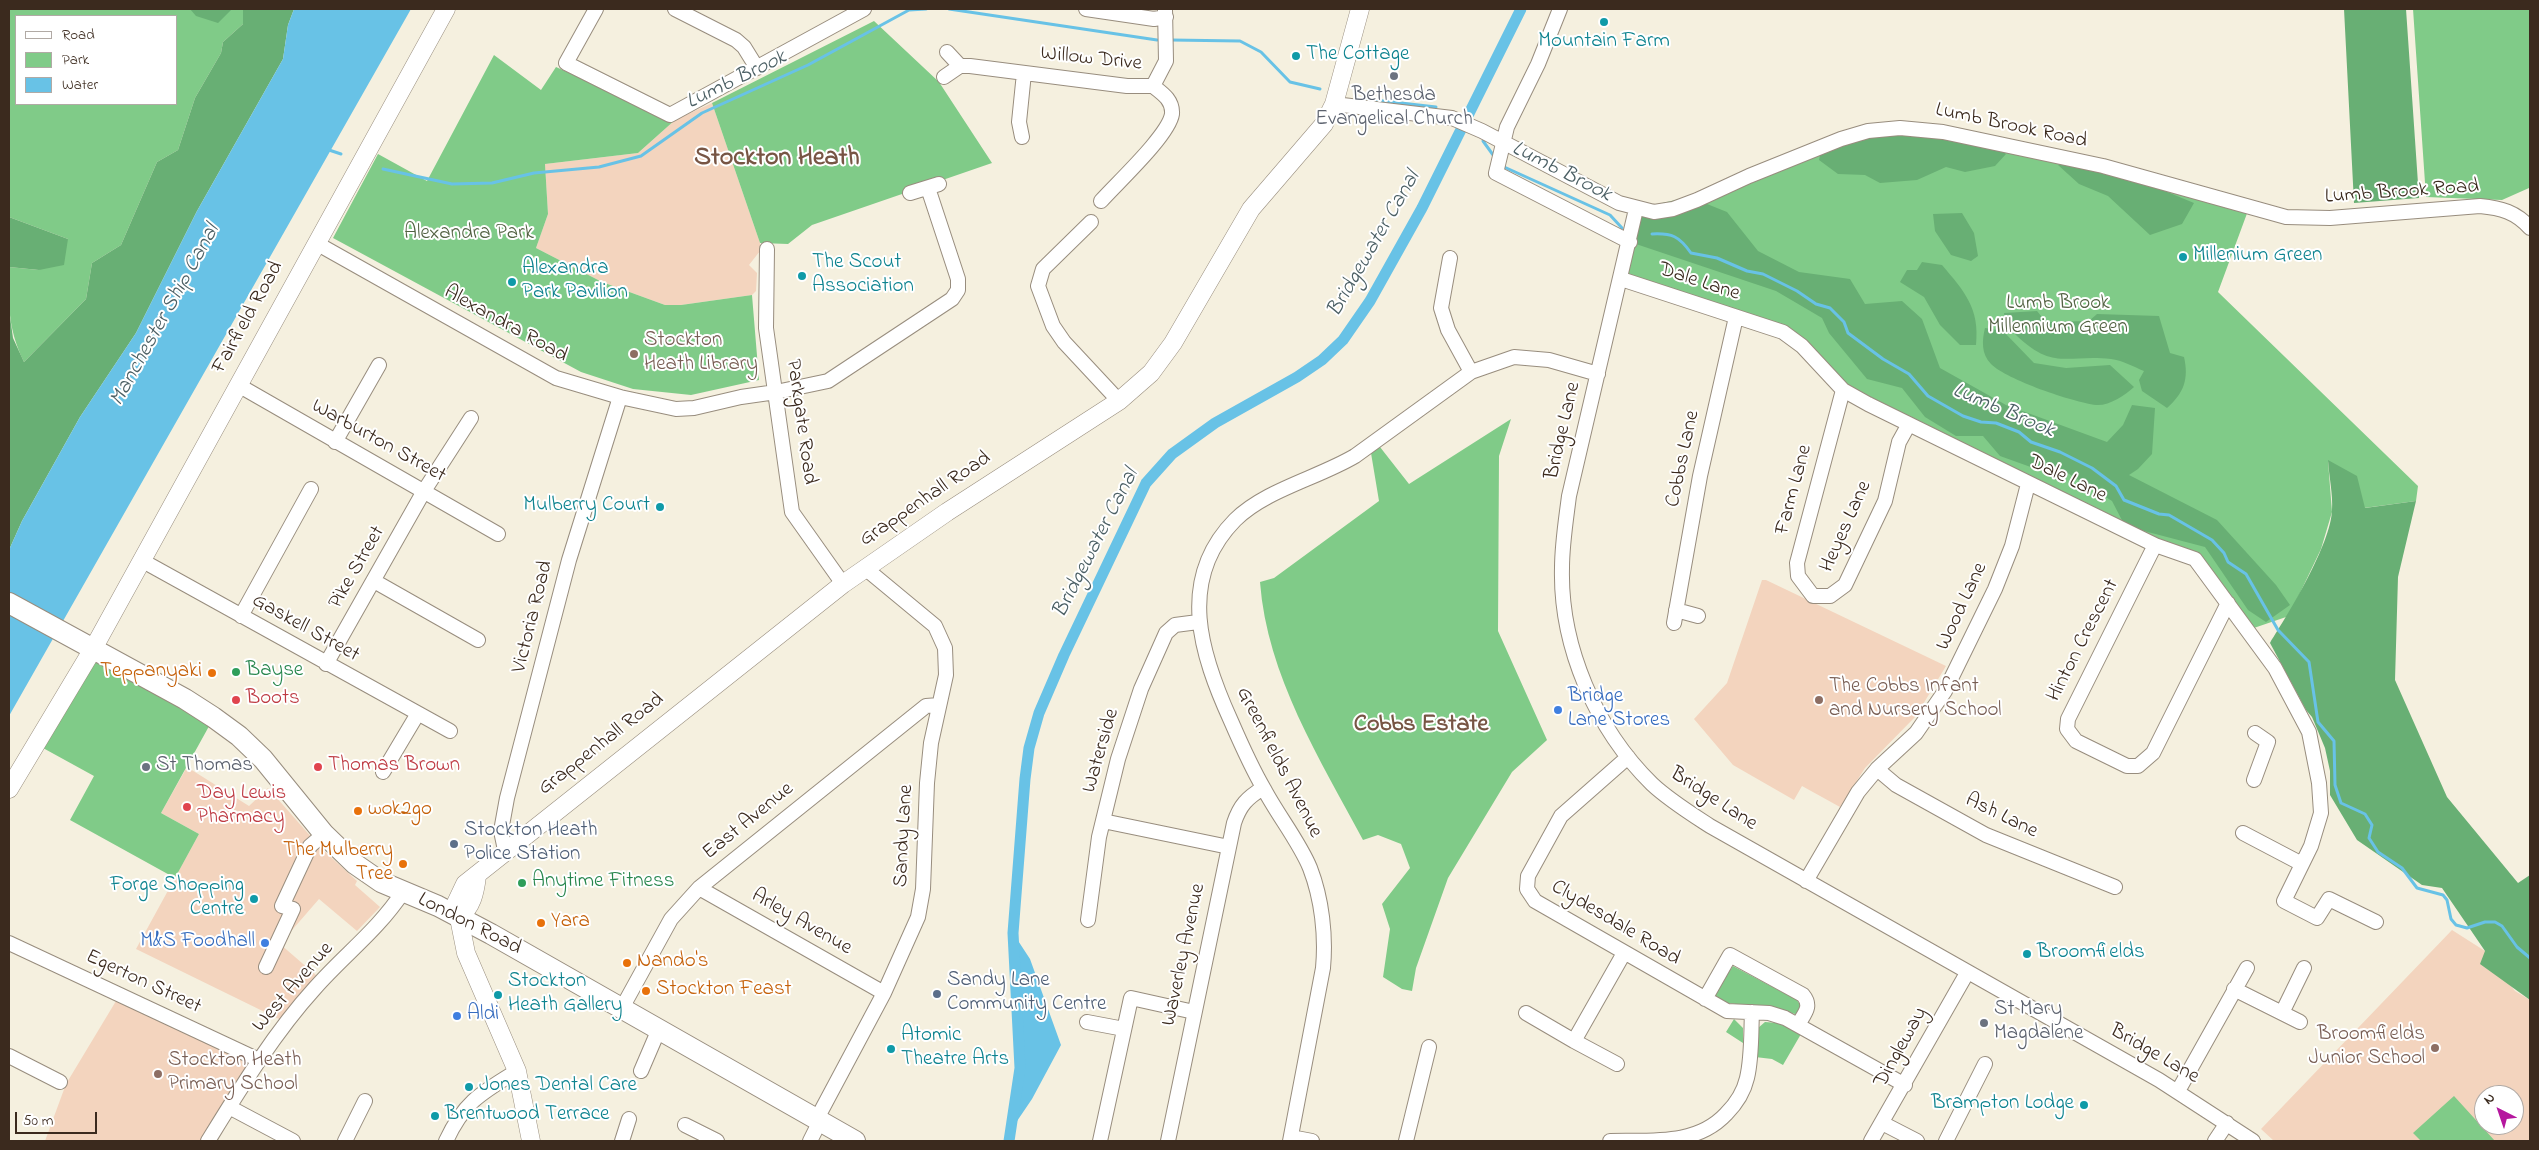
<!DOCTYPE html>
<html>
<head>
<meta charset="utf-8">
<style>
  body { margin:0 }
  #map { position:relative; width:2539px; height:1150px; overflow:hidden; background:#f5f0df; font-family:"Indie Flower",sans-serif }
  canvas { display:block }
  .frame { position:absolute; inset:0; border:10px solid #3b2a1e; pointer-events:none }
  .legend { position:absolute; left:15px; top:15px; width:162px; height:90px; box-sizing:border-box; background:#fff; border:1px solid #b1aaa5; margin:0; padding:6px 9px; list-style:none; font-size:15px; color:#3b2a1e }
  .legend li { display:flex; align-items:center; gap:10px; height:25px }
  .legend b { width:25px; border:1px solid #b1aaa5 }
  .north { position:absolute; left:2474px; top:1085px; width:50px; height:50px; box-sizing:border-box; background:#fff; border:1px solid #b1aaa5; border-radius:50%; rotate:319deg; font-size:14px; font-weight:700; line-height:20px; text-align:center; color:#3b2a1e }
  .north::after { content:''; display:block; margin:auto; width:18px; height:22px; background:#b5179e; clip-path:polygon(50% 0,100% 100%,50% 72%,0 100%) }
  .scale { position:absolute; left:15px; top:1112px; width:82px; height:22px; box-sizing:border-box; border:2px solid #3b2a1e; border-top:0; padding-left:6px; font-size:15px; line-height:18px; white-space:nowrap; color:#3b2a1e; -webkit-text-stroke:4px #fff; paint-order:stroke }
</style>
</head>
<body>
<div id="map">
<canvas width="2539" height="1150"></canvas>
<div class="frame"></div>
<ul class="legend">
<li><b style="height:6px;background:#fff"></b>Road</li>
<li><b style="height:14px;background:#80cb88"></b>Park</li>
<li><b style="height:14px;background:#68c2e6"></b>Water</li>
</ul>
<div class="north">N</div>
<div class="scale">50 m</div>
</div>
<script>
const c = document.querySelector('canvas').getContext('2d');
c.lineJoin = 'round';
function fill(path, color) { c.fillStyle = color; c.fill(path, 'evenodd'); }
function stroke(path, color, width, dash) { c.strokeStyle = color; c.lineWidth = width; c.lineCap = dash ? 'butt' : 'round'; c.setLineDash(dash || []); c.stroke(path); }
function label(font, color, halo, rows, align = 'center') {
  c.font = font + ' "Indie Flower",sans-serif'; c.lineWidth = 4; c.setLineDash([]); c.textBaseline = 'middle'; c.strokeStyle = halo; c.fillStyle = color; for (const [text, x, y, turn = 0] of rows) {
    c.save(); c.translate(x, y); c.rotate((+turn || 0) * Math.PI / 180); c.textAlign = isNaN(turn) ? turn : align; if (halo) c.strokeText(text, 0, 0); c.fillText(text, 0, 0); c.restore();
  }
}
fill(new Path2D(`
  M712 103 760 243V251L749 265 757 273 756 291 752 295 681 305H665L602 282 536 248 548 214 545 164 638 153 675 120Z
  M1762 580H1766L1946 666 1916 716 1865 768 1840 807 1802 786 1794 800 1733 765 1694 719 1727 683Z
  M187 767 249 806 268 788 321 848 357 881 355 885 380 907 357 931 319 899 280 944 317 976 281 1020 136 949 199 834 161 813Z
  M2452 930 2485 951 2515 991 2530 1000V1141H2274L2261 1129ZM2484 1095H2514V1125H2484Z
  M116 1001 251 1064 201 1141H45L66 1084Z`), '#f3d4be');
fill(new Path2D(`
  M9 9H243V24L223 42 221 53 195 98 178 150 157 162 121 245 92 263 86 299 24 362C7 326 9 306 9 267L39 270 68 239 9 217ZM16 16H176V104H16Z
  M2413 9H2530V191L2529 188 2502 200 2426 197Z
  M874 21 939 82 992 163 812 225 788 244 760 243 712 103Z
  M494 55 541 90 556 67 675 120 638 153 545 164 548 214 536 248 602 282 665 305H681L752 295 759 380 691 395 633 389 581 372 333 238 378 154 427 181Z
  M1943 132 2249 208 2218 292 2418 486 2416 501 2364 508 2328 461 2332 512 2321 549 2289 616 2248 630 2195 559 1868 404 1802 346 1621 279 1636 209 1715 191 1841 139Z
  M1511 419 1499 456 1498 631 1547 740 1512 772 1448 878 1416 968 1412 991 1402 989 1383 977 1390 929 1382 904 1410 868 1401 844 1378 835 1363 840C1320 759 1267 676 1260 582L1274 578 1379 501 1371 453 1380 447 1409 484Z
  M95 654 213 719 161 813 199 834 175 878 70 820 94 776 43 748Z
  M1733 966 1797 1000 1801 1006 1798 1015 1776 1008 1726 1003 1714 998 1715 992Z
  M1734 1019 1743 1028V1043L1726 1032Z
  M1765 1022 1778 1023 1801 1034 1783 1065 1772 1059 1755 1057 1758 1028Z
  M2454 1096 2495 1141H2421L2413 1133Z`), '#80cb88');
fill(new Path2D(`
  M190 9H232L218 23 196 16Z
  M243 9H294L288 25 283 59 197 211 136 333 80 417 22 521 9 550V310L13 338 24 362 86 299 92 263 121 245 157 162 178 150 195 98 221 53 223 42 243 24Z
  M2344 9H2406L2419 198 2354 203Z
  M1894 128 1985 139 2006 154 1995 166 1965 172 1946 167 1917 180 1880 183 1865 175 1838 174 1819 160 1822 145Z
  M2092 157 2131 177 2194 203 2182 224 2150 235 2108 196 2079 184 2058 165Z
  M1697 200 1727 212 1758 251 1799 272 1850 279 1865 304 1902 301 1922 319 1940 368 2006 405 2107 442 2123 425 2132 405 2155 408 2152 454 2138 469 2129 475 2217 520 2276 585 2290 605 2266 622 2248 610 2205 547 2125 526 2112 501 2058 467 2039 470 2000 456 1983 436H1956L1925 417 1902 388 1867 379 1829 333 1822 318 1776 291 1630 242 1636 209Z
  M1962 213 1974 233 1978 256 1971 261 1951 255 1935 231 1933 214Z
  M9 217 68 239 64 265 39 270 9 267Z
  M1922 262 1942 265C1964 291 1980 308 1976 345H1960L1940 325 1924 297 1900 282 1907 270H1917Z
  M2037 311 2046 322 2089 321 2097 314 2159 316 2170 353 2184 357C2189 379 2184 393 2167 408L2142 391 2139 380 2144 371C2134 367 2122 360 2111 359 2068 354 2054 371 2017 336 2011 330 2004 322 2004 313Z
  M1985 328 2003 331 2034 363 2066 368 2110 365 2134 387C2124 396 2109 406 2096 405 2073 402 2007 380 1991 364 1981 354 1982 340 1985 328Z
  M2328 460 2357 476 2365 508 2416 501 2398 577 2395 680 2447 797 2518 883 2530 875V1000L2480 964 2485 951 2442 888 2422 885 2357 840 2330 795V771L2325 748 2312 717 2306 710 2270 643C2289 613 2331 544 2332 510 2333 494 2329 477 2328 460Z`), '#68af74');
fill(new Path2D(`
  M294 9H411L9 716V550L22 521 80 417 136 333 197 211 283 59 288 25Z
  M1013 933 1030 959 1061 1045 1032 1099 1013 1127 1020 1068Z`), '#68c2e6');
stroke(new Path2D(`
  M949 9 1157 40
  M1171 40 1240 41 1261 52 1290 82 1320 89
  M1366 99 1436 107
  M1483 141 1496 159
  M329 150 341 154
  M1502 166 1610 215 1622 228
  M383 169 452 184 492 183 534 173 599 167 641 156 702 113 808 65 909 10 926 9
  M1652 234C1672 233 1679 236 1691 253L1717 258 1747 271 1763 274 1797 291 1816 304 1830 308 1844 322 1848 333 1883 359 1909 374 1928 396 1963 416 1981 422 1996 423 2019 432 2031 442 2060 452 2092 468 2116 486 2124 500 2159 514 2169 515 2212 540 2224 553 2228 562 2246 574 2278 630 2309 662 2318 722 2334 741 2335 785 2341 803 2365 814 2372 825 2369 838 2378 852 2402 868 2417 888 2443 895 2447 900 2451 919 2456 925 2467 928 2485 922H2495L2502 926 2517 947 2530 958`), '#68c2e6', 3);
stroke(new Path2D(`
  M1009 1141 1020 1068 1013 933 1025 779 1029 748 1039 713 1064 655 1146 483 1172 454 1215 423 1297 377 1322 360 1343 340 1370 301 1422 208 1521 9`), '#68c2e6', 11);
const minor = new Path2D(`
  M596 9 566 63 670 115 864 9
  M675 9 736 40 744 47 757 68
  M1086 9 1154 19 1166 17
  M1560 9 1538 64 1507 127 1496 173 1630 242
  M960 66H970L1127 86H1153
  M944 77 960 66 947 52
  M1153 86 1166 61 1165 9
  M1334 104 1452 118 1482 131 1619 203 1654 212 1673 209 1697 200 1749 176 1841 139 1868 131 1900 128 1943 132 2103 166 2286 217 2330 218 2480 206C2501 208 2516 212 2530 228
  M1022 137 1019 122 1024 73
  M910 193 939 184
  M1101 201C1117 183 1169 135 1172 114 1173 100 1162 93 1153 86
  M1636 209 1569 496C1566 520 1562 544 1562 568 1560 647 1596 729 1652 784 1669 800 1690 813 1710 826L2159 1080 2253 1141
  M1091 222 1043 269 1038 286 1053 326 1064 342 1119 401
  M316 243 556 378 620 397 676 409 694 408 741 397 776 392 828 381 952 299 958 290V279L928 188
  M767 249 766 328 792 512 843 584
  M1450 258 1441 308 1448 330 1471 372
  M1621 279 1783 332 1802 346 1843 390 1868 404 2155 545 2195 559 2275 668 2309 732 2319 783 2321 813 2311 846 2284 901 2317 918 2329 899 2376 922
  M238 385 498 534
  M1843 390 1797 563 1798 576 1813 596H1830L1845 585 1885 501 1899 442 1909 424
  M335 442 379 365
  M2155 545 2068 719 2067 729 2076 741 2127 766H2138L2153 753 2228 603
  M141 560 450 731
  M374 581 478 640
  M1676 610 1698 616
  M241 616 311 489
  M1674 623 1700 476 1736 317
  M326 664 424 491 471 418
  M1628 757 1561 816 1528 876 1527 889 1535 901 1727 1011 1769 1013 1785 1018 1905 1085
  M1877 769 1896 785 1986 835 2115 887
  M383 772 417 715
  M2254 780 2268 742 2255 733
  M1103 821 1229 847
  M2243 833 2302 864
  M505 850 501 831 507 798 569 560 620 397
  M1806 881 1858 792 1877 769 1916 733 1945 691 1995 589 2012 546 2028 484
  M699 888 884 993
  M1088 920 1099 837 1118 759 1141 689 1166 633 1175 625 1198 622
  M9 943 259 1060
  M266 967 293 909 282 906 310 846 317 840
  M2234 989 2300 1022
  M1705 999 1730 955 1803 995C1812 1006 1805 1013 1799 1023
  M622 1008 671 919 699 888 926 706 939 705
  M1526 1013 1574 1041 1624 953
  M2282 1013 2304 968
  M1087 1022 1124 1029
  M1574 1041 1617 1064
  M9 1056 60 1082
  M641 1071 659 1029
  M2178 1091 2247 968
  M229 1107 293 1141
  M1882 1123 1917 1141
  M685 1125 717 1141
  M1291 1137 1312 1141
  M208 1141C240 1089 274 1033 315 988 345 954 377 931 403 892
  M345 1141 365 1101
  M446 1141C464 1102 481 1093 517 1071
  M622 1141 629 1119
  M810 1141 817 1127 820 1113 884 993 918 917 923 889 927 783 931 743 946 675 945 648 935 626 865 568
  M1100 1141 1131 998 1194 1012
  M1168 1141 1234 823C1240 805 1247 798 1263 788
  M1290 1141 1323 968C1326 936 1322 899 1310 868 1300 843 1277 814 1264 789 1251 767 1241 744 1231 721 1201 655 1176 580 1235 520 1265 490 1318 478 1355 456L1471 372 1514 357 1549 360 1598 374
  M1406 1141 1429 1047
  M1610 1141C1651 1140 1696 1146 1726 1114 1736 1104 1744 1091 1747 1078 1752 1057 1751 1033 1752 1012
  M1871 1141 1967 973
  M1946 1141 1985 1064
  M2215 1141 2227 1123`);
const major = new Path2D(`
  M9 789 93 649 446 9
  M459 917C472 907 475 893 477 876
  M531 1141 517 1071 466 953 456 903 465 884 843 584 947 512 1119 401 1151 373 1173 343 1251 209 1324 124 1334 104 1360 9`);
const highway = new Path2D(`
  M9 603 185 699 213 717 239 736 263 759 324 834 355 864 381 882 438 906 491 934 855 1141`);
stroke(minor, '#988d7e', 16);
stroke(major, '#988d7e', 19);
stroke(highway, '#988d7e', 22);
stroke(minor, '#fff', 14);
stroke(major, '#fff', 18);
stroke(highway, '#fff', 20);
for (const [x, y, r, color] of [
  [1604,22,5,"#0f9aa8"],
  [1296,56,5,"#0f9aa8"],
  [1394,76,5,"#6b7280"],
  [2183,257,5,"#0f9aa8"],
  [802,276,5,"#0f9aa8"],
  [512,282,5,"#0f9aa8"],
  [634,354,5,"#8d6e63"],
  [660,507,5,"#0f9aa8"],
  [236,672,5,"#2e9e5b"],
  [212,673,5,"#e8710a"],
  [236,700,5,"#e0444e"],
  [1819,700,5,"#8d6e63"],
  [1558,710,5,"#3f7fe0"],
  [146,767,5,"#6b7280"],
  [318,767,5,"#e0444e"],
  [187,807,5,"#e0444e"],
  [358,811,5,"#e8710a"],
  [454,844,5,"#5c6f8a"],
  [403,864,5,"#e8710a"],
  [522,883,5,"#2e9e5b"],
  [254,899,5,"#0f9aa8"],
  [541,923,5,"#e8710a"],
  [265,943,5,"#3f7fe0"],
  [2027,954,5,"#0f9aa8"],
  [627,963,5,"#e8710a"],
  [646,991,5,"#e8710a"],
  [937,994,5,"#5c6f8a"],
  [498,995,5,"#0f9aa8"],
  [457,1016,5,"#3f7fe0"],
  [1984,1023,5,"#6b7280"],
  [2435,1048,5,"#8d6e63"],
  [891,1049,5,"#0f9aa8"],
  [158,1074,5,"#8d6e63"],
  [469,1087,5,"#0f9aa8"],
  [2084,1105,5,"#0f9aa8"],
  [435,1116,5,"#0f9aa8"]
]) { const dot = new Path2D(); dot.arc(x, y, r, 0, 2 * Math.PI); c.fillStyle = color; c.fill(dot); stroke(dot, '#fff', 2); }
label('21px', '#0d838f', '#fff', [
  ["Mountain Farm",1604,43,"center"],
  ["The Cottage",1306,56],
  ["Millenium Green",2193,257],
  ["The Scout",812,264],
  ["Association",812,288],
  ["Alexandra",522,270],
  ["Park Pavilion",522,294],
  ["Mulberry Court",650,507,"right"],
  ["Forge Shopping",244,887,"right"],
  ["Centre",244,911,"right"],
  ["Broomfields",2037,954],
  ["Stockton",508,983],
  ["Heath Gallery",508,1007],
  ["Atomic",901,1037],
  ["Theatre Arts",901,1061],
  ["Jones Dental Care",479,1087],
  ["Brampton Lodge",2074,1105,"right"],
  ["Brentwood Terrace",445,1116]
], 'left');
label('21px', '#3b2a1e', '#fff', [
  ["Willow Drive",1091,60,6],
  ["Lumb Brook Road",2011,127,12],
  ["Lumb Brook Road",2402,193,-4],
  ["Dale Lane",1699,283,18],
  ["Fairfield Road",249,318,-61],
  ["Alexandra Road",505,325,29],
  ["Parkgate Road",800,422,82],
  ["Bridge Lane",1564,431,-77],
  ["Warburton Street",378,442,29],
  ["Cobbs Lane",1684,459,-78],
  ["Dale Lane",2067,480,26],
  ["Farm Lane",1795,490,-75],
  ["Grappenhall Road",926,500,-34],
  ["Heyes Lane",1847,527,-66],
  ["Pike Street",358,568,-60],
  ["Wood Lane",1963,607,-65],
  ["Victoria Road",534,617,-76],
  ["Gaskell Street",305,629,29],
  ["Hinton Crescent",2084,641,-63],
  ["Grappenhall Road",602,745,-38],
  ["Waterside",1102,751,-74],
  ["Greenfields Avenue",1278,763,63],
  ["Bridge Lane",1713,800,33],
  ["Ash Lane",2001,817,26],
  ["East Avenue",749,822,-39],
  ["Sandy Lane",905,836,-87],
  ["Arley Avenue",801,923,30],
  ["Clydesdale Road",1615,924,31],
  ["London Road",469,925,27],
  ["Waverley Avenue",1185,955,-78],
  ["Egerton Street",143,983,25],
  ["West Avenue",294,988,-49],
  ["Dingleway",1902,1048,-61],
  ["Bridge Lane",2154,1055,30]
]);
label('21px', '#5b616d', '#fff', [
  ["Bethesda",1394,97,"center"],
  ["Evangelical Church",1394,121,"center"],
  ["St Thomas",156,767],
  ["St Mary",1994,1011],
  ["Magdalene",1994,1035]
], 'left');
label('21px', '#536243', '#fff', [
  ["Alexandra Park",469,235],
  ["Lumb Brook",2058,305],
  ["Millennium Green",2058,329]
]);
label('21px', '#785e54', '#fff', [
  ["Stockton",644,342],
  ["Heath Library",644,366],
  ["The Cobbs Infant",1829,688],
  ["and Nursery School",1829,712],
  ["Broomfields",2425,1036,"right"],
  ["Junior School",2425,1060,"right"],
  ["Stockton Heath",168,1062],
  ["Primary School",168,1086]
], 'left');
label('21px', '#27864d', '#fff', [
  ["Bayse",246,672],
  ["Anytime Fitness",532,883]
], 'left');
label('21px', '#c56008', '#fff', [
  ["Teppanyaki",202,673,"right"],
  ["wok2go",368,811],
  ["The Mulberry",393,852,"right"],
  ["Tree",393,876,"right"],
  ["Yara",551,923],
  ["Nando's",637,963],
  ["Stockton Feast",656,991]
], 'left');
label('21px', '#366cbe', '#fff', [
  ["Bridge",1568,698],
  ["Lane Stores",1568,722],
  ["M&S Foodhall",255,943,"right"],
  ["Aldi",467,1016]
], 'left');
label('21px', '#be3a42', '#fff', [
  ["Boots",246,700],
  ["Thomas Brown",328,767],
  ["Day Lewis",197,795],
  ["Pharmacy",197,819]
], 'left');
label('21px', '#4e5e75', '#fff', [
  ["Stockton Heath",464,832],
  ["Police Station",464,856],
  ["Sandy Lane",947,982],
  ["Community Centre",947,1006]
], 'left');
label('italic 22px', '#4b5f64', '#fff', [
  ["Lumb Brook",737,81,-26],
  ["Lumb Brook",1561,173,27],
  ["Bridgewater Canal",1375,245,-60],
  ["Manchester Ship Canal",166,316,-61],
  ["Lumb Brook",2003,412,23],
  ["Bridgewater Canal",1097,544,-63]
]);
label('bold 24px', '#754', '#fff', [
  ["Cobbs Estate",1421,726]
]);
label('bold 26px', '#754', '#fff', [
  ["Stockton Heath",777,160]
]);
</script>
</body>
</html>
